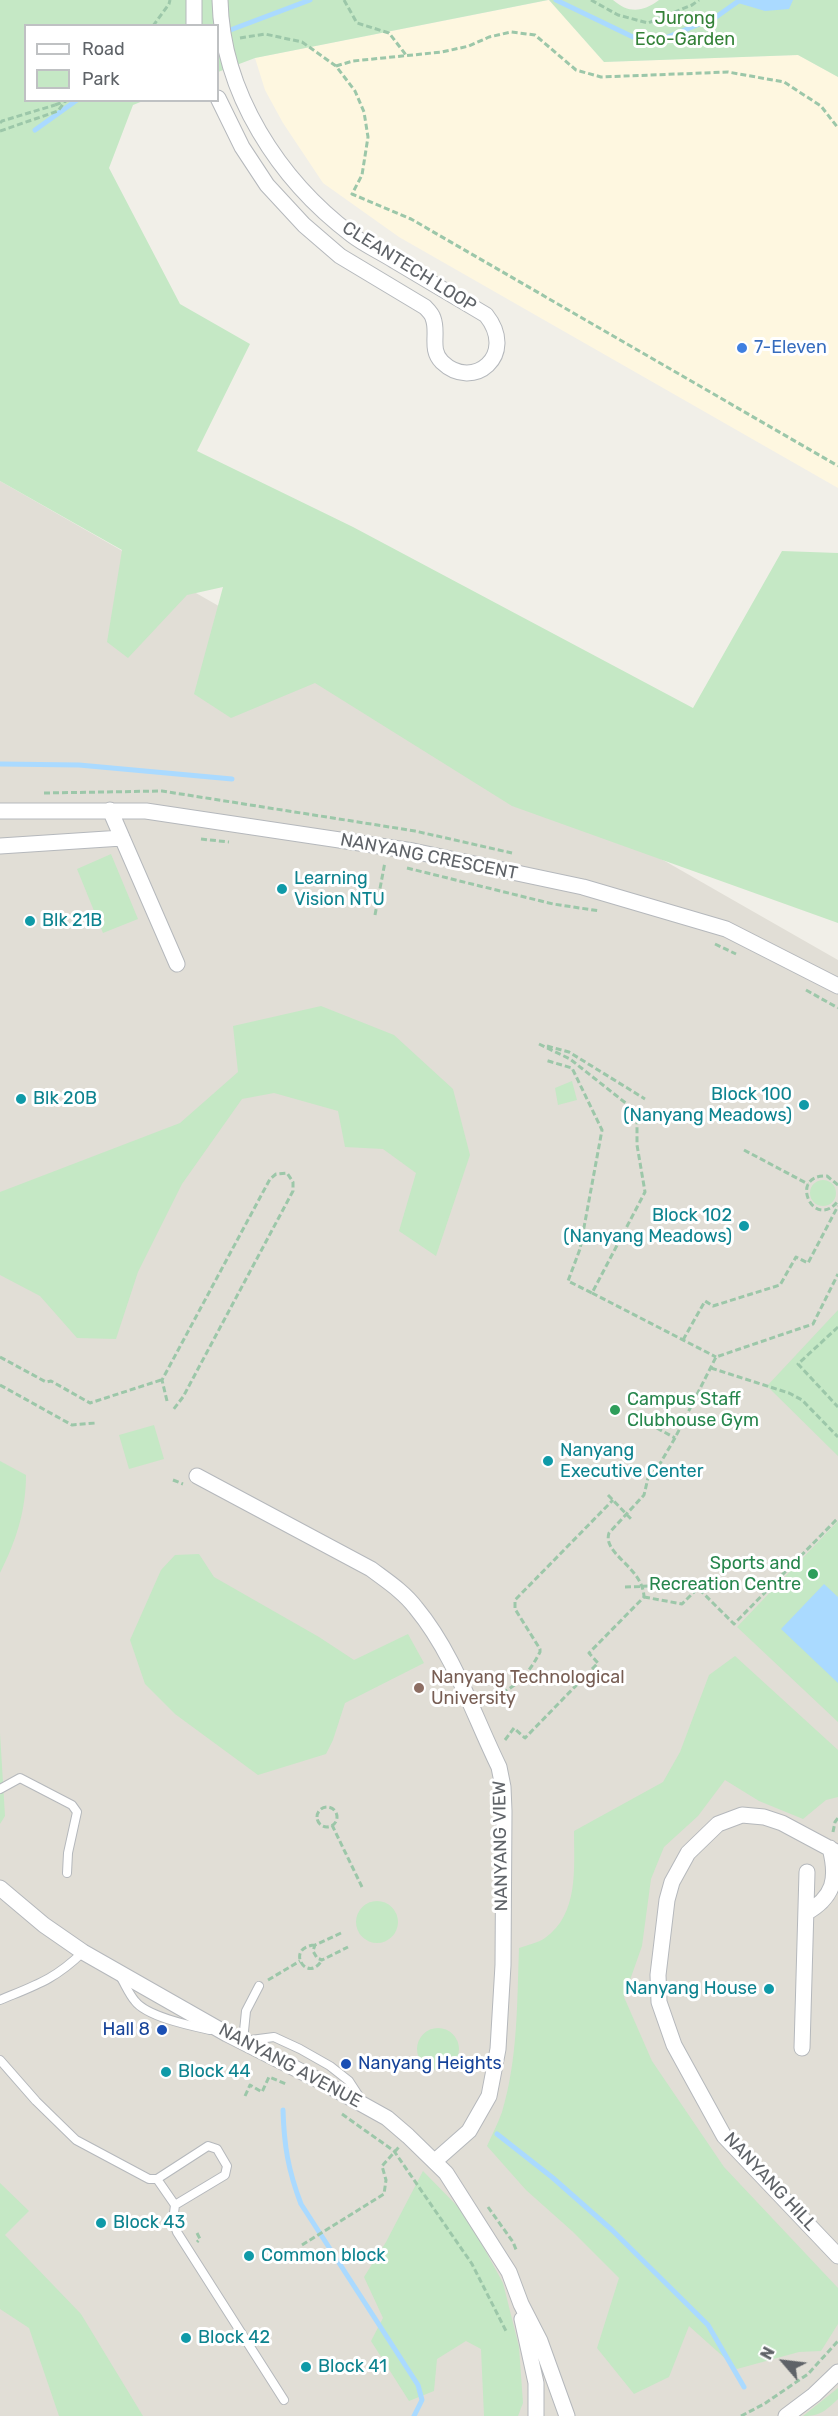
<!DOCTYPE html>
<html>
<head>
<meta charset="utf-8">
<style>
  body { margin:0 }
  #map { position:relative; width:838px; height:2416px; overflow:hidden; background:#f1efe8; font-family:Rubik,sans-serif }
  canvas { display:block }
  .legend { position:absolute; left:24px; top:24px; width:195px; height:78px; box-sizing:border-box; background:#fff; border:2px solid #bfc1c3; margin:0; padding:8px 10px; list-style:none; font-size:18px; color:#5f6368 }
  .legend li { display:flex; align-items:center; gap:12px; height:30px }
  .legend b { width:30px; border:2px solid #bfc1c3 }
  .north { position:absolute; left:754px; top:2332px; width:60px; height:60px; -webkit-text-stroke:4px #fff; paint-order:stroke; rotate:298deg; font-size:16px; font-weight:700; line-height:24px; text-align:center; color:#5f6368 }
  .north::after { content:''; display:block; margin:auto; width:21px; height:27px; background:#5f6368; clip-path:polygon(50% 0,100% 100%,50% 72%,0 100%) }
</style>
</head>
<body>
<div id="map">
<canvas width="838" height="2416"></canvas>
<ul class="legend">
<li><b style="height:8px;background:#fff"></b>Road</li>
<li><b style="height:16px;background:#c5e8c5"></b>Park</li>
</ul>
<div class="north">N</div>
</div>
<script>
const c = document.querySelector('canvas').getContext('2d');
c.lineJoin = 'round';
function fill(path, color) { c.fillStyle = color; c.fill(path, 'evenodd'); }
function stroke(path, color, width, dash) { c.strokeStyle = color; c.lineWidth = width; c.lineCap = dash ? 'butt' : 'round'; c.setLineDash(dash || []); c.stroke(path); }
function label(font, color, halo, rows, align = 'center') {
  c.font = font + ' Rubik,sans-serif'; c.lineWidth = 6; c.setLineDash([]); c.textBaseline = 'middle'; c.strokeStyle = halo; c.fillStyle = color; for (const [text, x, y, turn = 0] of rows) {
    c.save(); c.translate(x, y); c.rotate((+turn || 0) * Math.PI / 180); c.textAlign = isNaN(turn) ? turn : align; if (halo) c.strokeText(text, 0, 0); c.fillText(text, 0, 0); c.restore();
  }
}
fill(new Path2D(`
  M549 0 604 62 798 55 838 77V488L399 237 323 183 283 123 265 90 255 58Z`), '#fef7e0');
fill(new Path2D(`
  M0 481 838 960V2416H0Z`), '#e1ded6');
fill(new Path2D(`
  M0 0H548L255 58 218 72V26H26V100L143 101 133 105 109 168 180 304 250 344 197 451 353 527 693 708 782 551 838 553V923L512 806 315 683 231 718 194 694 223 587 187 595 128 658 107 642 122 550 0 481Z
  M549 0H613C629 14 643 12 659 0H838V77L798 55 604 62Z
  M111 854 138 919 103 933 77 869Z
  M321 1006 394 1035 453 1089 470 1155 436 1256 399 1231 416 1173 383 1149 345 1147 338 1111 274 1093 242 1099 182 1184 138 1272 116 1339 77 1338 40 1296 0 1275V1192L180 1123 238 1072 233 1026Z
  M572 1081 577 1100 558 1105 555 1088Z
  M810 1193a13 13 0 1 1 26 0a13 13 0 1 1-26 0Z
  M838 1310V1456L767 1386Z
  M154 1425 164 1459 129 1469 119 1435Z
  M0 1461 26 1475C26 1511 16 1541 0 1573Z
  M838 1521V1722L737 1627Z
  M199 1554 214 1577 319 1637 354 1660 408 1634 424 1663 345 1703 333 1740 326 1754 258 1775 175 1714 145 1684 130 1640 161 1570 175 1555Z
  M735 1656 838 1750V1797L826 1800 803 1819 759 1801 725 1780 698 1816 664 1847 651 1879 642 1946 624 1997 652 2061 724 2167 838 2288V2324L821 2351 799 2352 737 2369 689 2326 669 2377 634 2394 597 2348 619 2278 572 2231 526 2190 487 2146C492 2135 498 2123 502 2112 518 2059 517 2002 519 1948 527 1945 538 1943 545 1938 579 1914 574 1868 574 1831L663 1782 680 1752 709 1675Z
  M0 1733 5 1816 0 1824Z
  M356 1922a21 21 0 1 1 42 0a21 21 0 1 1-42 0Z
  M417 2049a21 21 0 1 1 42 0a21 21 0 1 1-42 0Z
  M423 2171 466 2215 503 2283 519 2347 523 2403 518 2416H484L481 2349 466 2341 437 2359 434 2391 409 2401 371 2341 383 2318 364 2277 386 2242Z
  M0 2183 29 2211 5 2235 81 2314 143 2416H59L29 2328 0 2309Z
  M838 2388V2399C825 2411 821 2416 803 2416Z`), '#c5e8c5');
fill(new Path2D(`
  M738 0H793L789 9 765 11 738 3Z
  M824 1584 838 1597V1683L781 1629Z`), '#aadaff');
stroke(new Path2D(`
  M556 0 633 37 663 39 716 17 740 0
  M225 32 310 0
  M35 130 77 100
  M0 764 79 765 232 779
  M283 2110C284 2145 288 2170 301 2204L418 2385 422 2400 414 2416
  M497 2134 553 2178 612 2230 708 2325 744 2387`), '#aadaff', 5);
const lane = new Path2D(`
  M0 1789 20 1778 72 1805 77 1812 68 1853 67 1873
  M120 1976C125 1984 129 1994 135 2001 147 2017 192 2026 210 2030
  M259 1986 246 2011 243 2041 274 2037 300 2049 330 2066 349 2081 362 2101
  M0 2000C36 1985 54 1980 83 1952
  M0 2060 36 2101 76 2140 149 2179H157L208 2146 217 2149 227 2166 225 2175 175 2205
  M157 2179 175 2205 173 2221 177 2232 284 2400`);
const street = new Path2D(`
  M194 26V0
  M218 98 242 147 267 185 304 225 340 256 425 307C428 310 432 314 433 318 439 333 429 349 442 362 473 392 518 355 486 315 456 297 425 279 395 261 381 252 365 245 352 235 279 180 222 93 220 0
  M110 810 177 964
  M0 811H146L413 851 583 887 726 929 838 986
  M0 846 122 838
  M197 1476 371 1569C387 1581 404 1592 416 1608 454 1654 473 1714 499 1767L503 1787 504 1811 503 1965 498 2049 489 2096 469 2131 435 2161
  M838 1853 782 1823 764 1817 742 1815 718 1824 688 1853 672 1882 667 1900 658 1975 659 2002 674 2045 724 2136 838 2256
  M0 1888 44 1925 83 1952 227 2034 324 2083 387 2118 408 2136 446 2173 509 2272 521 2304 540 2341 567 2416
  M806 1913C834 1897 838 1879 830 1848
  M802 2048 807 1872
  M522 2319 536 2383V2416
  M786 2416 814 2395 838 2372`);
stroke(lane, '#b5b8bc', 10);
stroke(street, '#b5b8bc', 17);
stroke(new Path2D(`
  M344 0 357 23 389 33 406 55
  M591 0 618 15 648 23 692 5 699 0
  M153 26 169 4 170 0
  M240 38 265 34 302 42 336 66 355 91 364 112 368 137 362 175 352 194 411 219 838 466
  M336 66 353 61 442 52 469 46 489 37 511 32 535 35 576 70 601 77 728 72 784 82 821 106 838 128
  M0 123 2 121 55 105
  M0 131 58 111 66 100
  M44 793 162 791 415 831 512 853
  M201 839 229 842
  M407 868 553 904 600 911
  M375 915 385 862
  M715 944 736 954
  M806 990 838 1008
  M539 1044 570 1059 637 1112V1145L645 1192 592 1293 568 1281 580 1249 602 1130 572 1068 545 1060
  M547 1046 569 1052 645 1099
  M744 1150 808 1184
  M838 1185 827 1176C787 1174 814 1232 838 1201
  M592 1293 716 1357
  M838 1327 798 1364 838 1407
  M683 1340 705 1301 713 1306 780 1285 796 1257 808 1263 838 1206
  M0 1357 46 1382 51 1381 90 1403 161 1380
  M711 1368 789 1393 802 1400 838 1437
  M0 1385 72 1425 96 1423
  M167 1401 162 1380 270 1179 276 1174 287 1173 293 1182V1191L183 1397 173 1410
  M633 1415 675 1438
  M173 1480 183 1484
  M608 1495 632 1520
  M625 1587 650 1586 659 1578
  M644 1597 682 1604 698 1588 734 1624 838 1518
  M486 1701C513 1689 526 1679 540 1652V1649L515 1609V1600L613 1500
  M505 1740 514 1728 525 1738 598 1663 589 1653 644 1597C643 1567 602 1554 609 1533L644 1495 648 1478 658 1467 675 1438 716 1357 813 1324 838 1274
  M317 1817a10 10 0 1 1 20 0a10 10 0 1 1-20 0Z
  M332 1825 362 1887
  M833 1832 835 1822 838 1818
  M341 1933 315 1945 313 1951 317 1958 322 1960 348 1947
  M315 1945C284 1947 307 1985 322 1960
  M268 1980 300 1961
  M245 2096 250 2085 262 2092 269 2077 286 2084
  M342 2114 394 2151 472 2264 507 2333
  M488 2207 513 2242 517 2252
  M197 2233 200 2239 197 2242
  M302 2245 384 2194 386 2180 382 2166 399 2147
  M741 2416 764 2404 808 2374 838 2341`), '#9cc7a9', 3, [6, 3]);
stroke(lane, '#fff', 8);
stroke(street, '#fff', 15);
stroke(new Path2D(`
  M55 105 68 100`), '#9cc7a9', 3, [6, 3]);
for (const [x, y, r, color] of [
  [742,348,6,"#3f7fe0"],
  [282,889,6,"#0f9aa8"],
  [30,921,6,"#0f9aa8"],
  [21,1099,6,"#0f9aa8"],
  [804,1105,6,"#0f9aa8"],
  [744,1226,6,"#0f9aa8"],
  [615,1410,6,"#2e9e5b"],
  [548,1461,6,"#0f9aa8"],
  [813,1574,6,"#2e9e5b"],
  [419,1688,6,"#8d6e63"],
  [769,1989,6,"#0f9aa8"],
  [162,2030,6,"#1a4fb4"],
  [346,2064,6,"#1a4fb4"],
  [166,2072,6,"#0f9aa8"],
  [101,2223,6,"#0f9aa8"],
  [249,2256,6,"#0f9aa8"],
  [186,2338,6,"#0f9aa8"],
  [306,2367,6,"#0f9aa8"]
]) { const dot = new Path2D(); dot.arc(x, y, r, 0, 2 * Math.PI); c.fillStyle = color; c.fill(dot); stroke(dot, '#fff', 2); }
label('18px', '#348238', '#fff', [
  ["Jurong",685,19],
  ["Eco-Garden",685,40]
]);
label('18px', '#5f6368', '#fff', [
  ["CLEANTECH LOOP",409,267,32],
  ["NANYANG CRESCENT",429,857,11],
  ["NANYANG VIEW",501,1846,-91],
  ["NANYANG AVENUE",290,2066,28],
  ["NANYANG HILL",770,2182,47]
]);
label('18px', '#366cbe', '#fff', [
  ["7-Eleven",754,348]
], 'left');
label('18px', '#0d838f', '#fff', [
  ["Learning",294,879],
  ["Vision NTU",294,900],
  ["Blk 21B",42,921],
  ["Block 100",792,1095,"right"],
  ["(Nanyang Meadows)",792,1116,"right"],
  ["Blk 20B",33,1099],
  ["Block 102",732,1216,"right"],
  ["(Nanyang Meadows)",732,1237,"right"],
  ["Nanyang",560,1451],
  ["Executive Center",560,1472],
  ["Nanyang House",757,1989,"right"],
  ["Block 44",178,2072],
  ["Block 43",113,2223],
  ["Common block",261,2256],
  ["Block 42",198,2338],
  ["Block 41",318,2367]
], 'left');
label('18px', '#27864d', '#fff', [
  ["Campus Staff",627,1400],
  ["Clubhouse Gym",627,1421],
  ["Sports and",801,1564,"right"],
  ["Recreation Centre",801,1585,"right"]
], 'left');
label('18px', '#785e54', '#fff', [
  ["Nanyang Technological",431,1678],
  ["University",431,1699]
], 'left');
label('18px', '#164399', '#fff', [
  ["Hall 8",150,2030],
  ["Nanyang Heights",358,2064,"left"]
], 'right');
</script>
</body>
</html>
